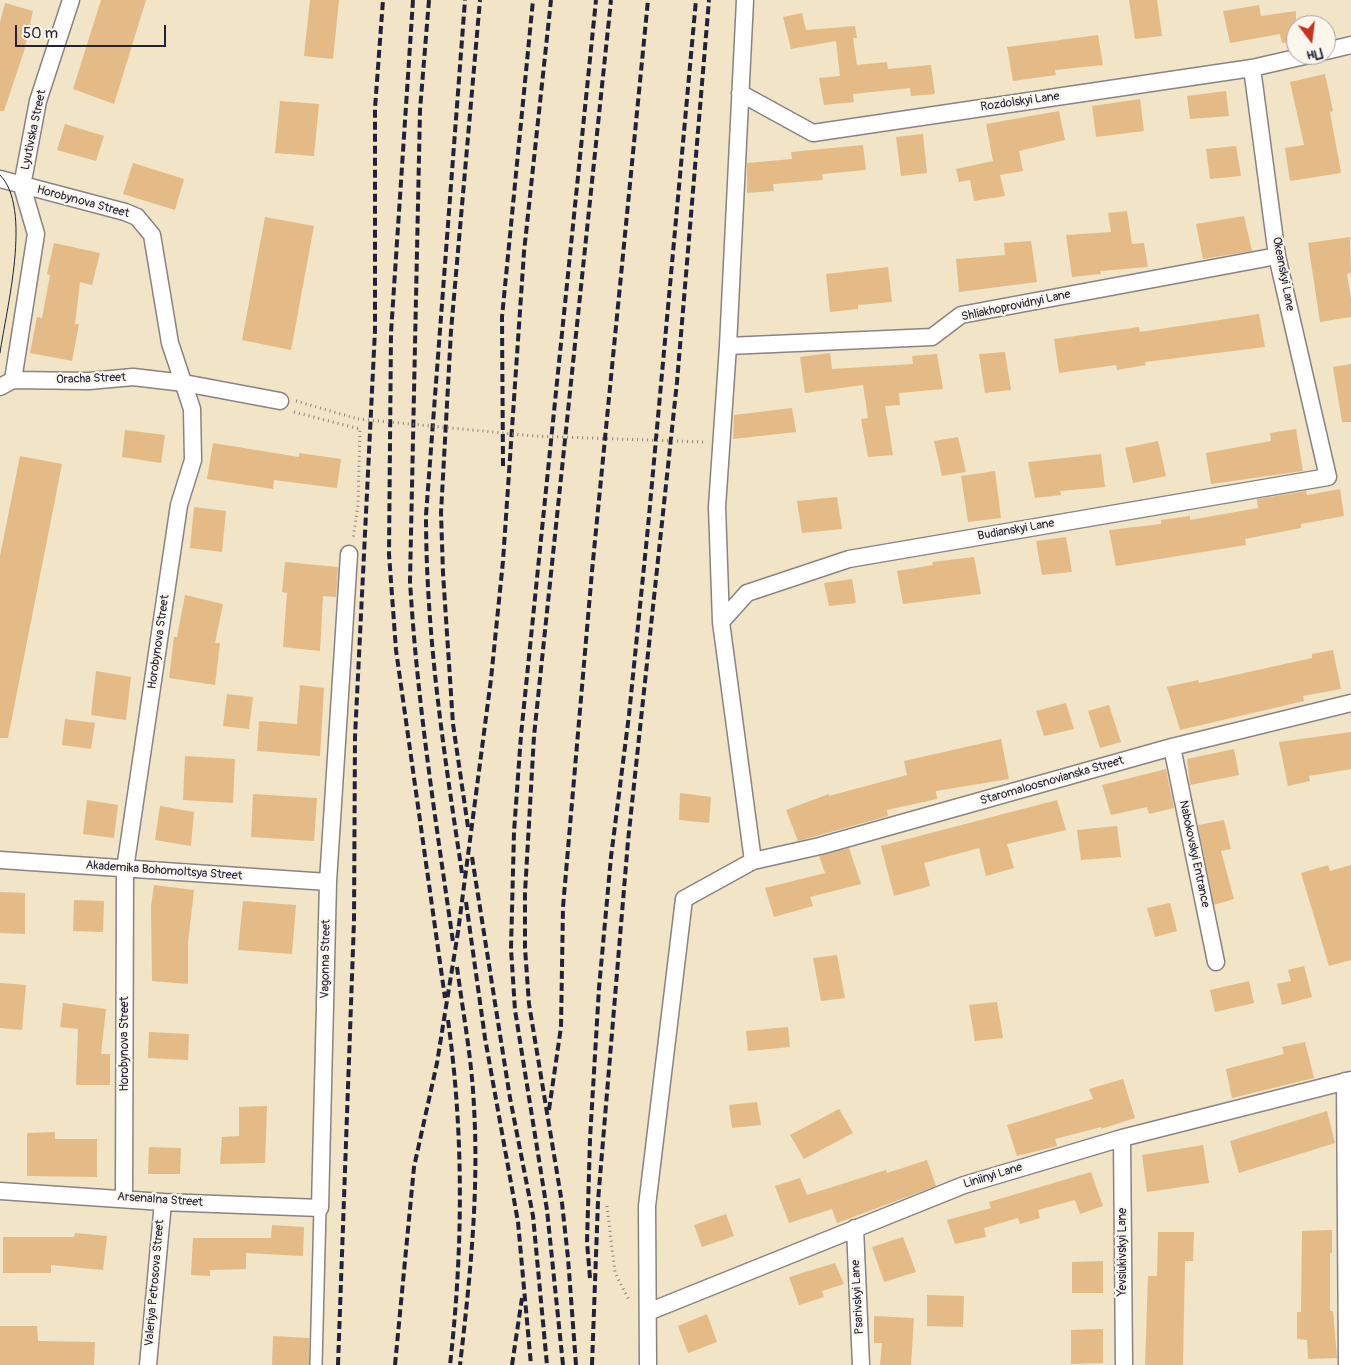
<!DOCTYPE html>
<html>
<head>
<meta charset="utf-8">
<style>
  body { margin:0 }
  #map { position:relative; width:1351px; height:1365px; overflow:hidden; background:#f1e4c7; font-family:Pangolin,sans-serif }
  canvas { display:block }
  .north { position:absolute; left:1286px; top:15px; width:50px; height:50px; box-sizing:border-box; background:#fbf7ec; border:1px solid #a4a2a5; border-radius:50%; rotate:165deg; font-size:14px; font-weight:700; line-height:20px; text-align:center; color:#22223b }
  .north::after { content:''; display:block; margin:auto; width:18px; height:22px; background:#c8321e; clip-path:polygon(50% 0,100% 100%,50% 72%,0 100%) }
  .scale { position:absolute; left:15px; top:25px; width:151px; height:22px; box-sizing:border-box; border:2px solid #22223b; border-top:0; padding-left:6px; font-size:15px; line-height:18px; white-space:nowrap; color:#22223b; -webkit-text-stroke:4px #fbf7ec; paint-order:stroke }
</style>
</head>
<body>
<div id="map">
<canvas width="1351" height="1365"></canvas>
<div class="north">Пн</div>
<div class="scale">50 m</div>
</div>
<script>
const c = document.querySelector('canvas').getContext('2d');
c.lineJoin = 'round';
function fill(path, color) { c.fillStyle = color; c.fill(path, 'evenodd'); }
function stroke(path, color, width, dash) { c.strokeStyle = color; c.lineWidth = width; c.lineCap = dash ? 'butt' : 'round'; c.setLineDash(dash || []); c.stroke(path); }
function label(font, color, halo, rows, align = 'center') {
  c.font = font + ' Pangolin,sans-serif'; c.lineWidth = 4.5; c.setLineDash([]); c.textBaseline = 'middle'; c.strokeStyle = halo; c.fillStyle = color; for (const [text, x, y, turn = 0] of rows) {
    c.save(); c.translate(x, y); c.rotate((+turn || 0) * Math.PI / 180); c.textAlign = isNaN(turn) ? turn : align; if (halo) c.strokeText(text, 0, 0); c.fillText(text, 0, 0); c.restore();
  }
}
fill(new Path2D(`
  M101 0H146L114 104 73 89Z
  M310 0H339L333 59 304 56Z
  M1129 0H1157L1162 36 1135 39Z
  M5 3 33 11 24 51 4 111H0V23Z
  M1259 5 1261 16 1296 11V41L1282 43 1280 34 1230 43 1223 11Z
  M802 13 806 30 855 26 857 38H853L857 65 887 62 888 69 931 65 935 94 911 96 910 88 853 94 854 102 824 105 819 78 840 76 836 41 791 49 783 17Z
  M1098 35 1103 65 1055 70 1056 75 1013 81 1007 47Z
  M1325 74 1333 111 1330 112 1341 173 1290 181 1285 148 1304 145 1290 82Z
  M1226 91 1229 116 1190 119 1187 96Z
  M1140 99 1144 131 1096 137 1092 106Z
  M280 101 319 104 314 156 275 153Z
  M1059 111 1065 140 1019 151 1023 171 1000 175 1005 196 974 201 970 180 959 182 956 169 993 161 986 124Z
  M65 124 104 136 96 161 57 150Z
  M923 134 927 173 901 176 896 137Z
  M863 145 866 170 822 174 823 180 773 184 774 191 747 193V163L792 159 791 152Z
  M1236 146 1241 176 1210 179 1206 149Z
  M133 163 184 179 175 210 123 194Z
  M1127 211 1132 244 1144 243 1148 267 1100 271 1101 274 1072 277 1066 235 1111 232 1108 213Z
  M1244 216 1252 251 1203 259 1196 224Z
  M265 217 314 226 291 350 242 340Z
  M1350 237 1351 273 1347 274 1351 298V317L1320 322 1308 243Z
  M1031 241 1037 282 959 292 956 259 1005 255 1004 243Z
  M54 243 100 253 92 285 80 282 75 324H79L72 361 30 353 37 317 42 318 50 275 47 274Z
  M888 267 892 302 858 305V309L830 312 826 274Z
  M1259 314 1265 347 1145 362 1146 365 1117 370 1116 365 1059 373 1054 339 1139 327 1140 332Z
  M1005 352 1011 390 985 393 979 354Z
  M830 353 832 369 913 364 912 356 937 354 943 389 899 393 900 405 885 406 893 455 868 457 861 419 868 418 863 385 805 393 800 357Z
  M1351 364V422H1342L1333 367Z
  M792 408 796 432 733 439 734 415Z
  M1296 429 1303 471 1211 484 1206 453 1271 441 1270 433Z
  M125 430 165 435 161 463 122 457Z
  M958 437 966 472 942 476 934 441Z
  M1158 441 1166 476 1133 483 1125 448Z
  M213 443 299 457V453L341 459 337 488 274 480 273 489 207 479Z
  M1101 454 1105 487 1060 491 1061 495 1035 498 1028 462Z
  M20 456 62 464 8 738H0V556Z
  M995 471 1001 518 968 522 961 476Z
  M1340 489 1344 516 1301 524V528L1245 539 1246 545 1116 566 1109 530 1161 524V520L1190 516V520L1258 508 1257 499 1306 491 1307 495Z
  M837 497 842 529 802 533 797 501Z
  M194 507 226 511 222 552 190 548Z
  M1066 537 1072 572 1042 575 1036 541Z
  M974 557 981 594 903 604 897 571 933 565 932 562Z
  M285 562 338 567 336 597 323 596 320 651 283 647 287 593 282 592Z
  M852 579 856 603 829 606 824 583Z
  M185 595 223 604 215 643H220L215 685 169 678 174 637H177Z
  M1333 650 1341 689 1303 696 1304 701 1180 730 1167 687 1198 680 1199 683 1312 658V654Z
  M96 671 131 677 126 720 91 715Z
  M300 685 324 688 320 756 257 751 259 721 297 724Z
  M227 694 253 697 249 729 223 726Z
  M1066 703 1074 729 1044 736 1036 711Z
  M1109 705 1121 742 1100 748 1088 711Z
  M65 719 95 723 91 749 62 745Z
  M1351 732V769L1309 776 1310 781 1288 786 1279 742Z
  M1001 739 1009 779 936 791 937 799 887 810 888 816 798 841 786 810 829 794V796L907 775 904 761Z
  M1234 749 1239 775 1190 785 1187 759Z
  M185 756 235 759 233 803 183 800Z
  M1166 769 1174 808 1149 814 1147 807 1111 815 1102 785Z
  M680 793 711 797 709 823 679 820Z
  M253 794 317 798 314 841 251 837Z
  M87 800 118 805 114 838 83 834Z
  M1057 800 1066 830 1007 844 1014 868 986 876 979 848 924 863 930 886 894 896 881 846Z
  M160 806 194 812 191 846 155 840Z
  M1224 820 1231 849 1221 851 1234 899 1214 905 1198 825Z
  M1117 826 1121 857 1081 860 1077 830Z
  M849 848 861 884 810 897 813 906 774 917 765 888 825 873 819 856Z
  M1328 865 1330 871 1351 865V960L1329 966 1301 873Z
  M154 885 194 890 188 943V984L152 981 151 906Z
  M0 892 25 893V934L0 933Z
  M74 900 104 901 103 932 73 931Z
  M243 901 296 905 292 954 238 950Z
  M1170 903 1177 931 1155 937 1147 908Z
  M837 955 845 998 821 1001 813 958Z
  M1304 966 1312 997 1282 1005 1277 984 1291 981 1288 970Z
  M1249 981 1254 1003 1215 1012 1210 990Z
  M0 983 26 985 22 1030 0 1028Z
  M997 1002 1003 1038 975 1041 969 1005Z
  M63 1003 106 1009 101 1054H110V1085H76L78 1029 60 1027Z
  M788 1027 790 1047 748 1051 746 1031Z
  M149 1032 189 1034 188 1060 148 1058Z
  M1305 1042 1314 1078 1232 1098 1226 1069 1284 1054 1282 1047Z
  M1123 1079 1135 1118 1101 1129V1127L1055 1139 1057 1146 1017 1156 1007 1125 1093 1099 1089 1089Z
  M757 1102 761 1125 732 1128 729 1105Z
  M267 1106 265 1163 220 1164 222 1137 239 1136V1107Z
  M839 1109 853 1133 804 1159 790 1135Z
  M1327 1111 1335 1143 1239 1173 1230 1141Z
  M55 1132V1139H97V1177L27 1176V1133Z
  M1203 1145 1209 1183 1147 1192 1142 1155Z
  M149 1147 181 1148 180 1174H148Z
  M927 1160 936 1186 837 1223 832 1209 789 1223 775 1186 800 1178 807 1195 886 1170 887 1173Z
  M1091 1172 1103 1206 1080 1214 1075 1200 1038 1210 1040 1218 1020 1224 1018 1218 984 1228 986 1237 955 1244 947 1220 991 1208 989 1202Z
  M726 1214 734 1236 702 1247 694 1225Z
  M272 1225 304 1227 303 1256 246 1253V1269L210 1270V1276L191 1275 193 1238H271Z
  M1332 1230V1253H1330V1311H1333L1337 1358 1308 1359 1307 1340 1297 1339V1312H1301L1302 1231Z
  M1158 1232H1194L1193 1261H1185L1183 1365H1145L1148 1276H1157Z
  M75 1233 107 1236 103 1270 51 1265V1273H3V1237H74Z
  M903 1237 916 1272 884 1282 872 1247Z
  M1103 1261V1293H1072V1262Z
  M835 1263 844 1284 822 1291 824 1297 799 1305 789 1277Z
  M927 1295 964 1296 963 1327 927 1326Z
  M707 1314 717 1342 688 1353 678 1326Z
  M874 1316 914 1318 911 1365H880L882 1343H874Z
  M0 1326H37L38 1341 95 1342 94 1365H0Z
  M1103 1329V1363L1071 1364V1330Z
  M273 1336 309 1338V1365H272Z`), '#e4bb87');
const pedestrian = new Path2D(`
  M316 1365 320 1208`);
const minor = new Path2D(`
  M1326 51 1351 45
  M740 93 813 133 1252 68 1309 55
  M0 179 125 212 137 217 152 235 170 343 192 409 193 460 179 505 125 869 124 1198
  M728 346 932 337 961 315 1277 256
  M13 380 36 234 22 186 38 101 71 0
  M0 387 13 380 89 381 133 377 184 383 280 401
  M721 622 747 593 849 559 1328 477 1277 256 1252 68
  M1172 747 1216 962
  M0 860 328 882
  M753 861 820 846 1172 747 1351 703
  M1345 1081 1347 1365
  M1122 1138 1124 1365
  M0 1191 163 1202 320 1208 328 882 349 554
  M855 1228 861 1365
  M648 1312 964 1185 1122 1138 1351 1080
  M148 1365 163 1202
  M648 1365 647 1206 684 899 753 861 721 622 717 507 728 346 745 0`);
stroke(pedestrian, '#8a8381', 14);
stroke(minor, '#8a8381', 19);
stroke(new Path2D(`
  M296 401 358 419
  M294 412 360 429 358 505 353 539
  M607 1206 615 1273 629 1300`), '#8a8381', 3, [1, 4]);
stroke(pedestrian, '#fff', 11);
stroke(minor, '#fff', 16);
stroke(new Path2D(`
  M0 175C33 208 6 310 0 353`), '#22223b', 1);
stroke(new Path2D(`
  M413 0 391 333 389 554 396 650 445 998
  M429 0 420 110 410 581C417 702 436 822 453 942
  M503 466 502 317 533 0
  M468 827 453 724 443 573 441 513 451 331 480 0
  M472 857 510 1098 533 1216 547 1365
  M462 873C444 753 426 637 426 515L465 0
  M466 902 485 1038 518 1222 531 1365
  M457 967C463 1013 472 1060 474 1107 479 1193 470 1279 460 1365
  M448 1020C464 1135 463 1250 450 1365
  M549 1110 561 1027 563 907 592 571 648 0
  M590 1278 587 1242 590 1139 599 988 611 857 629 715 648 527 696 0
  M338 1365 354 921 355 737 375 330V108L383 0
  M395 1365 414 1167 437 1063 458 932 491 679 503 561 524 252 551 0
  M512 1365 522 1298
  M563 1365 547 1210 515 1010 511 949 514 832 521 735 596 0
  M576 1365 568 1258 562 1203 529 1004 525 948V893L534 736 611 0
  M592 1365 598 1201 628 841 677 382 709 0`), '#22223b', 4, [8, 4]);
stroke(new Path2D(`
  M358 419 534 436 703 442`), '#8a8381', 3, [1, 4]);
label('12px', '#22223b', '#fbf7ec', [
  ["Rozdolskyi Lane",1020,102,-8],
  ["Lyutivska Street",34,130,-78],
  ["Horobynova Street",83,202,15],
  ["Okeanskyi Lane",1283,274,79],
  ["Shliakhoprovidnyi Lane",1016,306,-12],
  ["Oracha Street",91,379,-2],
  ["Budianskyi Lane",1016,530,-10],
  ["Horobynova Street",159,642,-82],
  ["Staromaloosnovianska Street",1052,781,-16],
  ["Nabokovskyi Entrance",1194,854,78],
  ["Akademika Bohomoltsya Street",164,871,4],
  ["Vagonna Street",326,959,-89],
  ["Horobynova Street",125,1044,-90],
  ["Liniinyi Lane",993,1176,-17],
  ["Arsenalna Street",160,1200,4],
  ["Yevsiukivskyi Lane",1123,1252,-90],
  ["Valeriya Petrosova Street",155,1283,-85],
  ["Psarivskyi Lane",858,1297,-93]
]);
</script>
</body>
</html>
